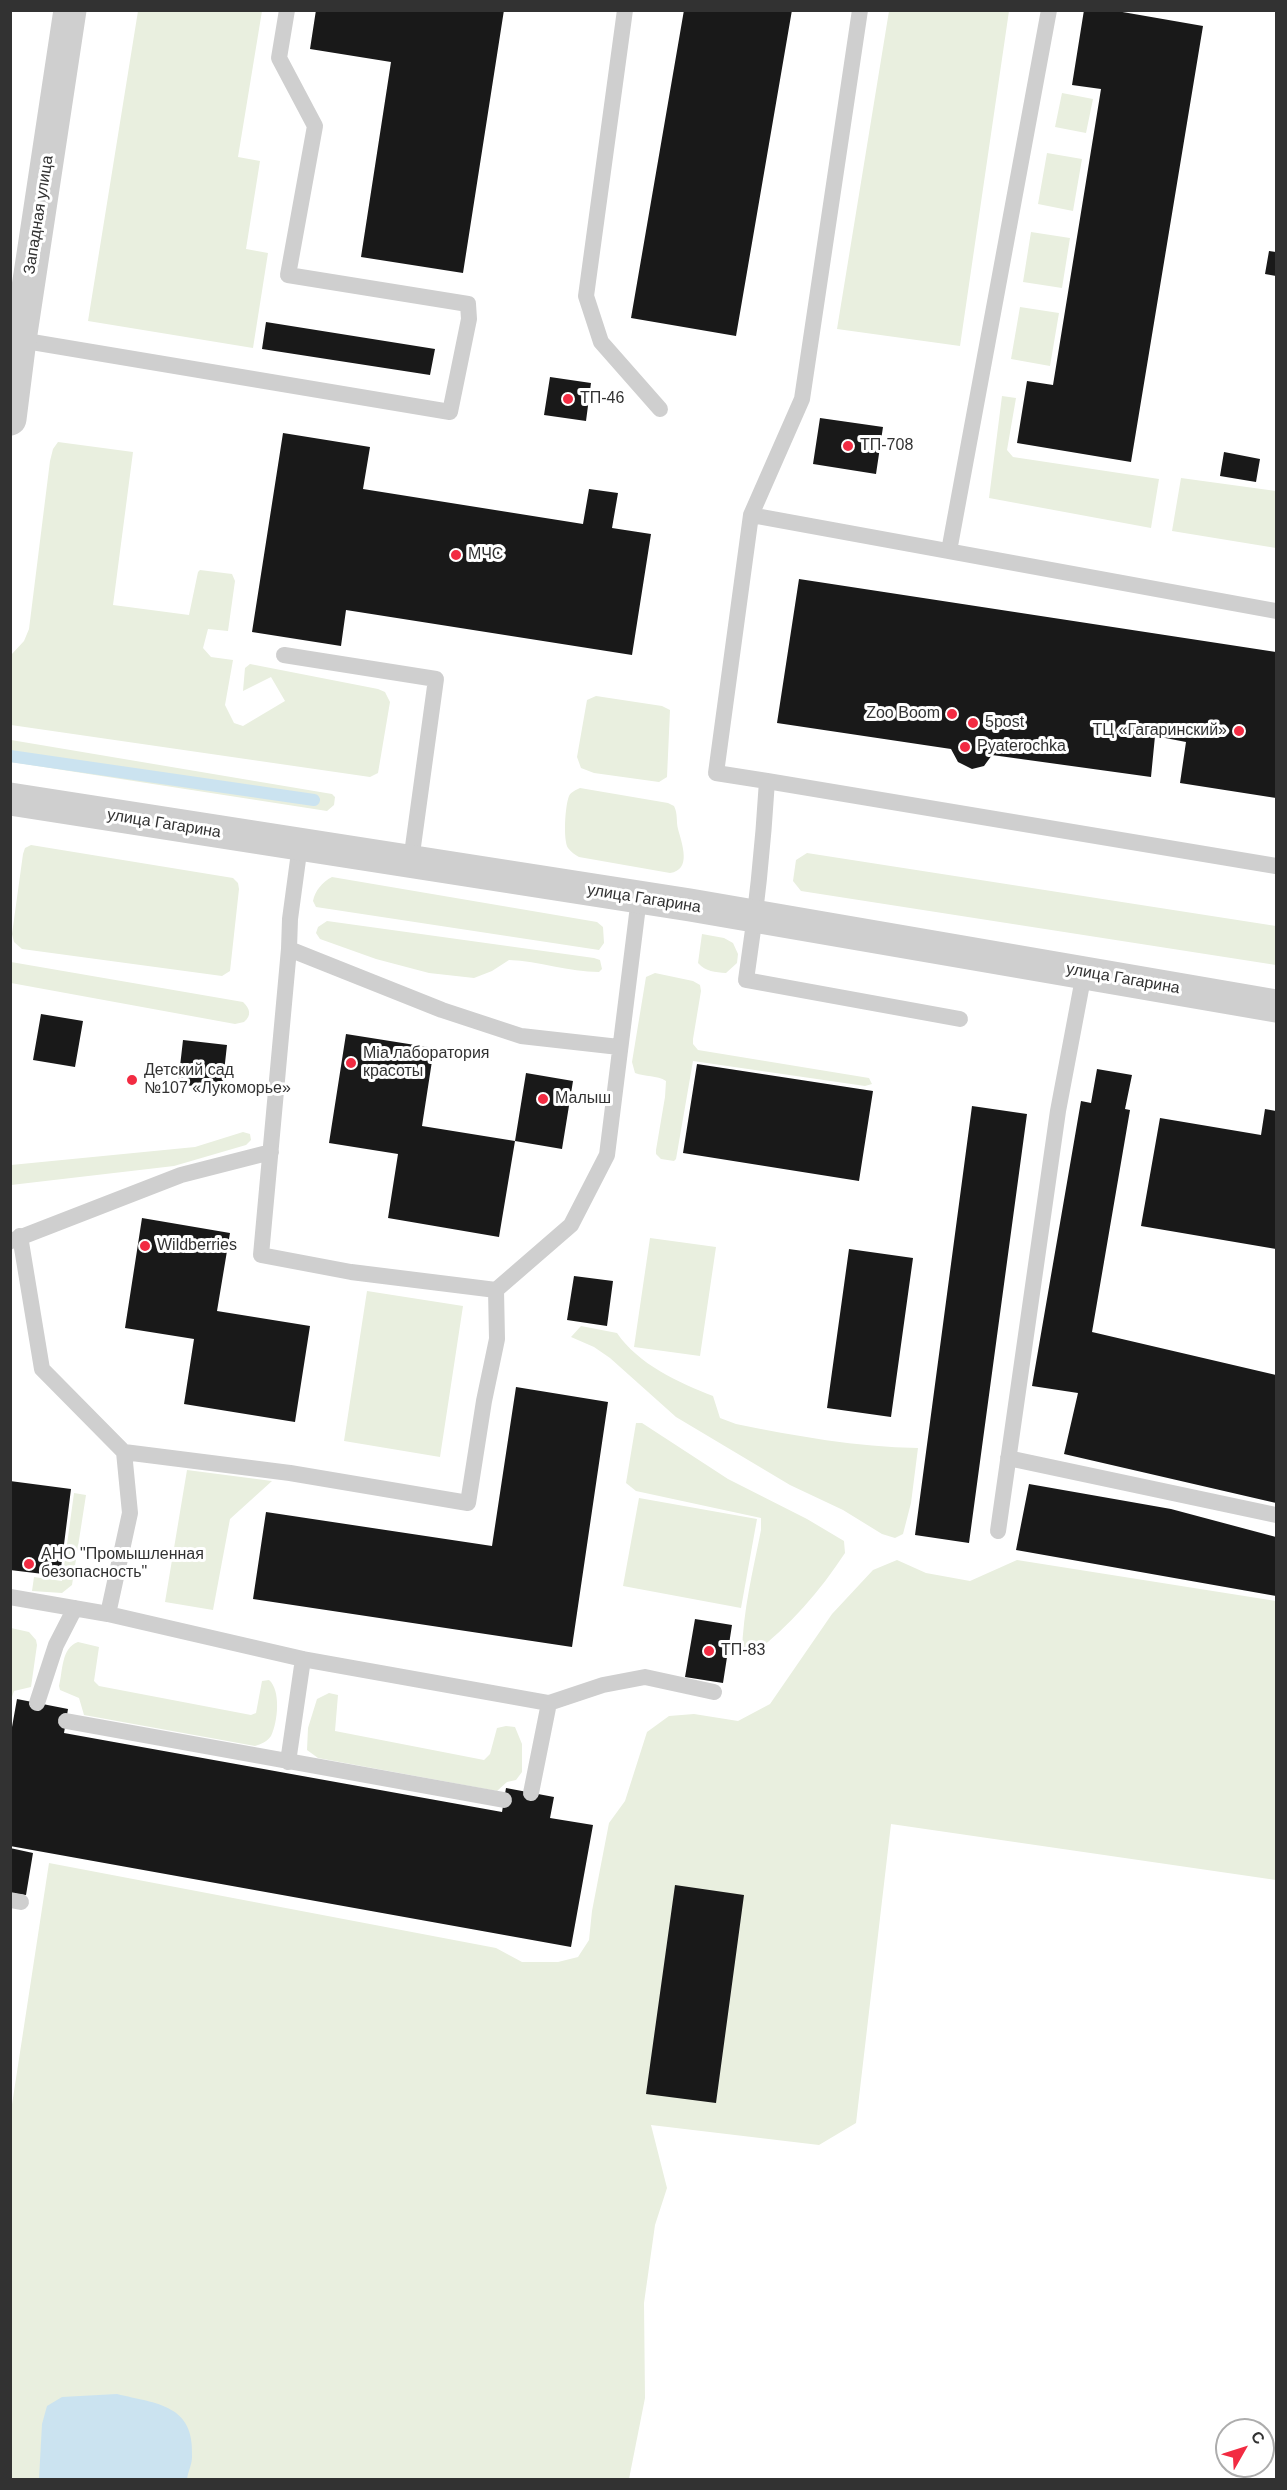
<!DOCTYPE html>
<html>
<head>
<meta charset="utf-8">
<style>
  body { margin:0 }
  #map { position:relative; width:1287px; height:2490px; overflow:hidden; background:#fff; font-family:Arial,sans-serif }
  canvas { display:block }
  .frame { position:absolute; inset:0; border:12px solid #323232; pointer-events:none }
  .north { position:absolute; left:1215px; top:2418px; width:60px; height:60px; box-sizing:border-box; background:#fff; border:2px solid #adadad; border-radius:50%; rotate:51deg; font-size:16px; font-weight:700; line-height:24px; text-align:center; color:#323232 }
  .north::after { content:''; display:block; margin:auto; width:21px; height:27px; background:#f22b42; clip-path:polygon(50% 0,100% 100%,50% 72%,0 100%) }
</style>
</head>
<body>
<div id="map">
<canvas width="1287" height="2490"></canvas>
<div class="frame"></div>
<div class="north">С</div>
</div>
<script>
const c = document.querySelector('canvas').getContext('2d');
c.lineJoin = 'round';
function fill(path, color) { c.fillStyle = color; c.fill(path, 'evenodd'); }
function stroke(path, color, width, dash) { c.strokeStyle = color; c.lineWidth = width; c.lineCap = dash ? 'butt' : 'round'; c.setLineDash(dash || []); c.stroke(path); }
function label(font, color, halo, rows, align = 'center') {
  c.font = font + ' Arial,sans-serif'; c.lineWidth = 6; c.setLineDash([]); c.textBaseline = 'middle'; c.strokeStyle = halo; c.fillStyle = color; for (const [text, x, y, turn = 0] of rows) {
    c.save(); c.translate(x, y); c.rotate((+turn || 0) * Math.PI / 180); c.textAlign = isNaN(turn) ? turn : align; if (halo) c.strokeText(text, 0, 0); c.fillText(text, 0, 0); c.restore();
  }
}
fill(new Path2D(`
  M138 11H262L238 157 260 161 246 249 268 253 253 348 88 321Z
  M889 11H1009L960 346 837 329Z
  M1062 93 1093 99 1086 133 1055 127Z
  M1047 153 1082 159 1073 211 1038 204Z
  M1031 232 1070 238 1062 288 1023 282Z
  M1020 307 1059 313 1050 366 1011 359Z
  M1002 396 1016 398 1007 450 1013 457 1159 479 1151 528 989 498Z
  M58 442 133 452 113 605 189 615 198 572 200 570 232 574 235 581 228 631 208 629 203 648 211 657 233 660 225 705 234 723 243 726 285 701 271 677 243 691 245 668 250 664 378 689 385 692 390 702 378 773 370 777 11 725V655L24 641 29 629 50 461 53 449Z
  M1181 478 1276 491V548L1172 531Z
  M596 696 662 706 670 710 667 777 659 782 594 773 581 768 577 757 587 700Z
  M11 740 332 794 335 797 334 805 327 811 11 762Z
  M580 788 668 803 674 806C678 814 676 821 678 829 682 844 692 870 670 873L579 857C575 855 571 852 568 848 563 840 565 806 569 796 571 792 576 790 580 788Z
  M31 845 233 878 238 883 239 889 230 971 222 976 22 949 14 942 12 934 23 854 25 848Z
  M807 853 1276 926V965L801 891 793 881 796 860Z
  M332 877 597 922 603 927 604 943 599 950 316 907 313 901C315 891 322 882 332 877Z
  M327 921 594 958 600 960 602 969 599 972C569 972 539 961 509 960L492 971 474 978 429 973 376 959 320 939 316 933 318 927Z
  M702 934 724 938 733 943 738 954 737 963 726 973C715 972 706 972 698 963Z
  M11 962 243 1002C250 1009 252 1015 244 1022L235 1024 11 983Z
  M655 973 693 981 700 985 701 991 693 1039V1044L698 1050 869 1078 872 1084 865 1086 693 1061 676 1159 674 1161 661 1159 656 1154V1150L665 1097 666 1081C657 1075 645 1077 635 1073L632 1062 646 977Z
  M243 1132 250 1134 251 1140 246 1145 174 1166 11 1185V1165L195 1147Z
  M650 1238 716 1247 700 1356 634 1347Z
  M367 1291 463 1306 440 1457 344 1441Z
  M581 1326 617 1333C638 1364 679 1383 713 1396L720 1418 736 1424C795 1436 857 1447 918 1448L911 1503 903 1534 895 1538 882 1534 843 1510 790 1485 676 1417 610 1358 594 1347 571 1337Z
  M636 1423H642L728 1479 807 1519 844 1541 845 1553C820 1591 790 1626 753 1654L742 1653C743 1610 753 1571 761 1530V1518L636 1491 626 1483Z
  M187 1470 272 1481 230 1519 213 1610 165 1602Z
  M74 1493 86 1495 72 1585 62 1593 32 1591 34 1577 62 1581Z
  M639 1498 757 1519 741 1608 623 1586Z
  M897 1560 926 1573 970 1581 1017 1560 1276 1601V1880L891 1824 856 2123 819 2145 651 2125 667 2188 655 2225 644 2303 645 2398 629 2479 11 2480V2111L49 1863 496 1948 522 1962H558L578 1957 589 1940 592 1911 609 1823 625 1801 647 1732 669 1716 694 1714 738 1721 770 1704 832 1614 873 1570Z
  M11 1628 29 1632 36 1640 37 1645 31 1687 14 1691 11 1700Z
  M78 1642 99 1647 94 1681 99 1686 251 1715 256 1713 262 1681 269 1680C281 1690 278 1722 271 1736 267 1742 261 1744 255 1746L84 1715 79 1698 60 1690 59 1686C63 1671 61 1648 78 1642Z
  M329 1693 338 1695 335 1731 484 1760 490 1754 497 1728 506 1726 515 1727 522 1744V1772L516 1780 507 1782 497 1791 318 1758 307 1750 308 1728 317 1699Z`), '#e9efdf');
fill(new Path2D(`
  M117 2394C157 2404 195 2404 192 2457 192 2464 188 2472 187 2479H39L42 2424 47 2406 62 2397Z`), '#cbe3f0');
stroke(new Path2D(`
  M10 756 314 800`), '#cbe3f0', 12);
fill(new Path2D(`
  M316 10H504L463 273 361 257 391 62 310 49Z
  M684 10H792L736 336 631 318Z
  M1084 10H1111L1203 26 1131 462 1017 443 1027 381 1053 385 1101 89 1072 85Z
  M1269 251 1276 252V276L1265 274Z
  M266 322 435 349 430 375 262 349Z
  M550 377 591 383 586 421 544 415Z
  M820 418 883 427 876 474 813 464Z
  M283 433 370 447 363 489 583 524 589 489 618 493 612 528 651 534 632 655 346 610 341 646 252 632Z
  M1224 452 1260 459 1256 482 1220 476Z
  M799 579 1276 652V798L1180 783 1186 742 1155 736 1151 777 992 755 984 766 972 769 958 762 951 749 777 723Z
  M41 1014 83 1021 75 1067 33 1060Z
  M346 1034 434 1048 422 1126 515 1141 526 1073 573 1081 562 1149 515 1141 499 1237 388 1218 398 1154 329 1143Z
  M183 1040 227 1045 222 1090 178 1084Z
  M697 1064 873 1091 859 1181 683 1153Z
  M1097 1069 1132 1075 1125 1109 1130 1110 1092 1332 1276 1375V1503L1064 1454 1078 1393 1032 1386 1081 1101 1091 1103Z
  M972 1106 1027 1114 969 1543 915 1535Z
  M1265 1109 1276 1111V1249L1141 1226 1160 1118 1261 1135Z
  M142 1218 230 1233 217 1311 310 1326 295 1422 184 1404 194 1339 125 1328Z
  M849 1249 913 1258 891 1417 827 1408Z
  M574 1276 613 1281 607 1326 567 1320Z
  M516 1387 608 1402 572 1647 253 1599 266 1512 492 1546Z
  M10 1481 71 1489 60 1576 10 1570Z
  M1029 1484 1171 1509 1276 1537V1596L1016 1550Z
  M695 1619 732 1625 723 1683 685 1677Z
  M17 1699 68 1709 64 1733 502 1812 506 1788 554 1797 550 1818 593 1825 571 1947 10 1846V1727H12Z
  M10 1848 33 1853 26 1895 10 1893Z
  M675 1885 744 1895 716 2103 646 2094Z`), '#191919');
stroke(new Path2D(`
  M625 10 586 296 601 342 660 409
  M860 10 802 399 751 515 716 773 767 781C763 848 756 914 746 980L960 1019
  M20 340 450 412 469 319 468 304 288 275 315 126 279 58 287 10
  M751 515 1276 611
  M949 551 1049 10
  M284 655 436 679 411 861
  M767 781 1276 866
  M300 845 290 919 289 949 261 1255 351 1272 496 1290 571 1225 607 1155 639 898
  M289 949 442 1010 521 1036 619 1047
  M11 1241 181 1175 271 1152
  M124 1452 290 1473 468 1503 484 1401 497 1339 496 1290
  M1008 1458 1276 1515
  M998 1531 1058 1111 1084 973
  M10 1597 108 1614 130 1513 124 1452 42 1369 20 1236
  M108 1614 303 1659 549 1703 603 1685 645 1677 714 1692
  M37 1703 56 1645 75 1608
  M66 1721 504 1800
  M288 1762 303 1659
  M531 1793 549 1703
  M10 1900 21 1902`), '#cfcfcf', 16);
stroke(new Path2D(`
  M10 419 20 340 70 10
  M10 799 690 905 1276 1006`), '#cfcfcf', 33);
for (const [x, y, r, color] of [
  [568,399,6,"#f22b42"],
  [848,446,6,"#f22b42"],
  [456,555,6,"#f22b42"],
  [952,714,6,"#f22b42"],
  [973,723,6,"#f22b42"],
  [1239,731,6,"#f22b42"],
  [965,747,6,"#f22b42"],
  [351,1063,6,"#f22b42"],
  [132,1080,6,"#f22b42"],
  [543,1099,6,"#f22b42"],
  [145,1246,6,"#f22b42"],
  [29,1564,6,"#f22b42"],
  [709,1651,6,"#f22b42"]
]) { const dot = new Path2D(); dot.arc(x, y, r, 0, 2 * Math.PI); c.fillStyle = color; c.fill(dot); stroke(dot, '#fff', 2); }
label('16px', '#323232', '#fff', [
  ["Западная улица",39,215,-81],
  ["улица Гагарина",164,824,9],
  ["улица Гагарина",644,899,9],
  ["улица Гагарина",1123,979,10]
]);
label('16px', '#323232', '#fff', [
  ["ТП-46",580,399],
  ["ТП-708",860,446],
  ["МЧС",468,555],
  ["Zoo Boom",940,714,"right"],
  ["5post",985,723],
  ["ТЦ «Гагаринский»",1227,731,"right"],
  ["Pyaterochka",977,747],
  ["Mia лаборатория",363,1054],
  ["красоты",363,1072],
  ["Детский сад",144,1071],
  ["№107 «Лукоморье»",144,1089],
  ["Малыш",555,1099],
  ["Wildberries",157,1246],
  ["АНО \"Промышленная",41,1555],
  ["безопасность\"",41,1573],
  ["ТП-83",721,1651]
], 'left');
</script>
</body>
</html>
